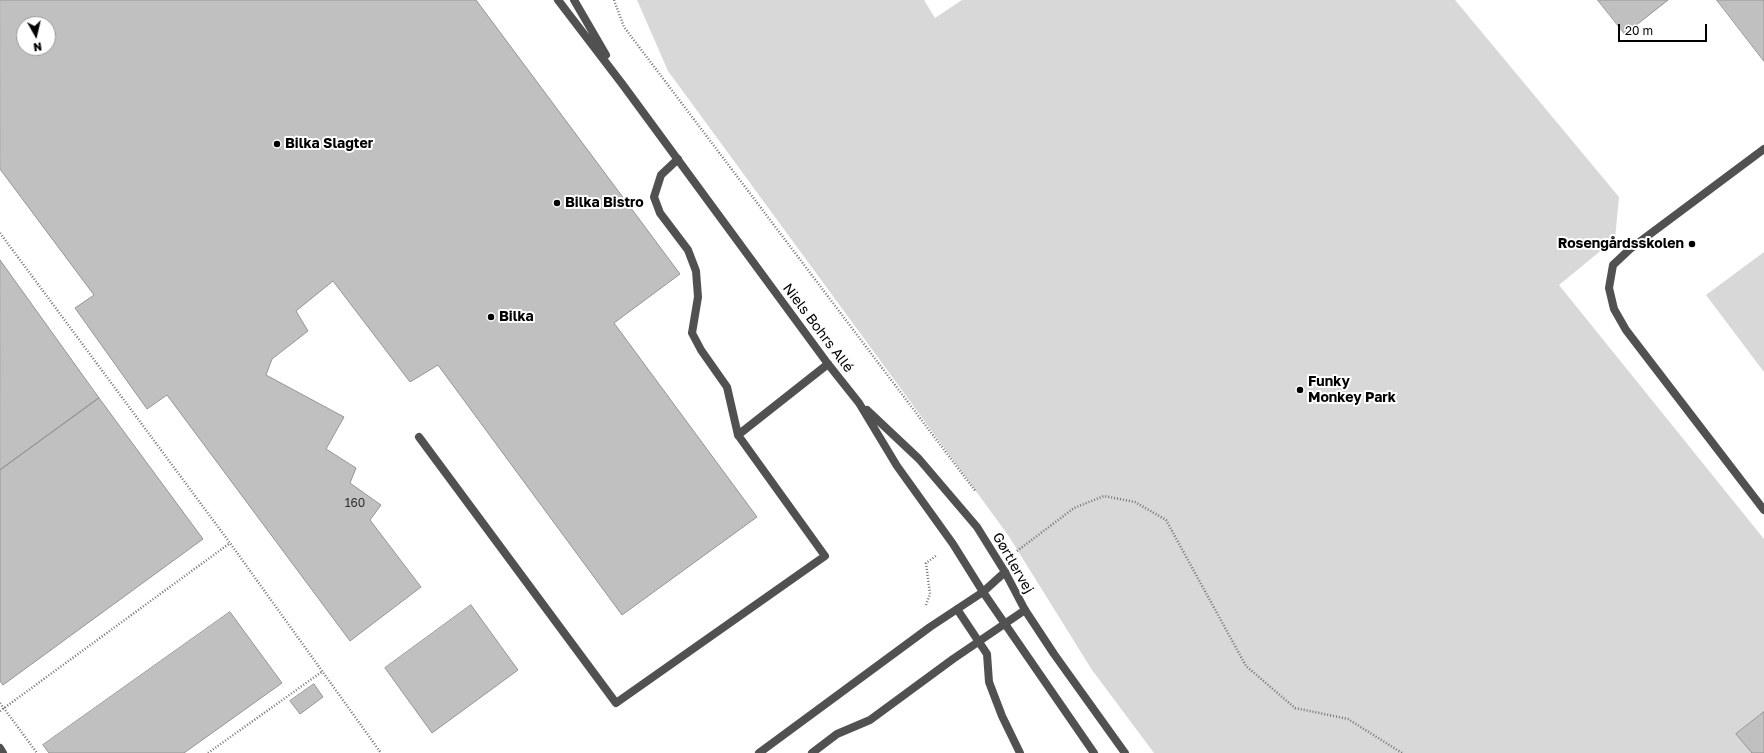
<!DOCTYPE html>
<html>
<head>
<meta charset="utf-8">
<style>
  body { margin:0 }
  #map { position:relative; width:1764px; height:753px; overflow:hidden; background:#fff; font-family:"Golos Text",sans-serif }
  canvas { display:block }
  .north { position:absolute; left:16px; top:16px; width:40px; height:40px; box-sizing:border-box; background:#fff; border:1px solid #999; border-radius:50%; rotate:172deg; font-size:11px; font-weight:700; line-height:16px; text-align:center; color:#000 }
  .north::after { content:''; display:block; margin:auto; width:14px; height:18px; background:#000; clip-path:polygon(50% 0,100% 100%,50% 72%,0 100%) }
  .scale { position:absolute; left:1618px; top:24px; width:89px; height:18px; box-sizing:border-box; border:2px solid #000; border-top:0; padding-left:5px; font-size:12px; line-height:14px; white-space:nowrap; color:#000; -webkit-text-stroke:3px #fff; paint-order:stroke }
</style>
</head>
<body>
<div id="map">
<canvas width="1764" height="753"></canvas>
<div class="north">N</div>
<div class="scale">20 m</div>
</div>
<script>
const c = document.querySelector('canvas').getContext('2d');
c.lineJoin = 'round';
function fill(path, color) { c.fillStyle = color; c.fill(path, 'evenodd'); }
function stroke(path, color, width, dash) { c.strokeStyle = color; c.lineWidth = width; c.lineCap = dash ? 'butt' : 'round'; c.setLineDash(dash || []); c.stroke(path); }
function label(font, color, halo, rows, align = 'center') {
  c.font = font + ' "Golos Text",sans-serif'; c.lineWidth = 4; c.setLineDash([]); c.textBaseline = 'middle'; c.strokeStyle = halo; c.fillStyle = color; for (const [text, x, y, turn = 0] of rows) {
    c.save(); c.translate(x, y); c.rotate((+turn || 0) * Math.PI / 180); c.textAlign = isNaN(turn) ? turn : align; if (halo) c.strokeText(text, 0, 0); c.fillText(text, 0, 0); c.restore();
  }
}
fill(new Path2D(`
  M637 0H924L935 18 962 0H1455L1619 197 1615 239 1559 285 1764 539V753H1154L1092 670 1008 535 668 71Z
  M1764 252V372L1706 295Z`), '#d8d8d8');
const building = new Path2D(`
  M0 0H476L680 274 614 323 757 517 622 615 438 365 410 382 333 281 296 311 308 331 272 359 266 375 344 417 326 449 356 468 350 483 381 505 370 520 421 587 350 641 167 395 147 409 75 308 94 295 0 169ZM24 24H48V48H24Z
  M1598 0H1668L1625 34Z
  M1717 0H1764V61Z
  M0 260 99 398 0 470Z
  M99 398 203 539 3 685 0 681V470Z
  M471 605 518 670 432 733 385 668Z
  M230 612 282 683 184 753H49L43 745Z
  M314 684 323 697 300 714 290 701Z
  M1764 712V753H1752L1736 734Z`);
fill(building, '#c0c0c0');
stroke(building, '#959595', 1);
stroke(new Path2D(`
  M614 0 624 27 976 492
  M0 233 230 543 381 753
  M1017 551 1074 508 1104 496 1135 502 1166 520 1246 666 1295 708 1348 719 1402 753
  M926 605 930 594 926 563 937 555
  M0 703 37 753
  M0 711 230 543
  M208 753 323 671`), '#737373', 2.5, [1, 2]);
stroke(new Path2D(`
  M1764 149 1630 249 1613 265 1609 288 1614 309 1626 330 1764 510
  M678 159 661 175 654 197 660 213 688 250 696 271 698 297 692 333 701 350 727 387 738 435
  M419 437 616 703 825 556 738 435 828 364
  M957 609 987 654 989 682 1002 716 1020 753
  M0 748 3 753
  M759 753 930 627 983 592 1005 572
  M812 753 837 734 870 720 953 659 1025 610`), '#515151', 8);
stroke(new Path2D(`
  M558 0 623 85 828 364 859 403 897 466 953 544 983 592 1094 753
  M574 0 606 55
  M867 410 919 459 977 527 1005 572 1025 610 1054 654 1125 753`), '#515151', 8);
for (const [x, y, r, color] of [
  [277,144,4,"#000"],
  [557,203,4,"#000"],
  [1692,244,4,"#000"],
  [491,317,4,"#000"],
  [1300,390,4,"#000"]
]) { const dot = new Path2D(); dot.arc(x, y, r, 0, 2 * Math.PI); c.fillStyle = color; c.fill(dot); stroke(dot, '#fff', 1.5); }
label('12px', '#303030', null, [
  ["160",355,503]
]);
label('bold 14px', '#000', '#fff', [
  ["Bilka Slagter",285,144],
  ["Bilka Bistro",565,203],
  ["Rosengårdsskolen",1684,244,"right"],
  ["Bilka",499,317],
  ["Funky",1308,382],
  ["Monkey Park",1308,398]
], 'left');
label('14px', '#000', '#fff', [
  ["Niels Bohrs Allé",818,328,53],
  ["Gørtlervej",1013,563,60]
]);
</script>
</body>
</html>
